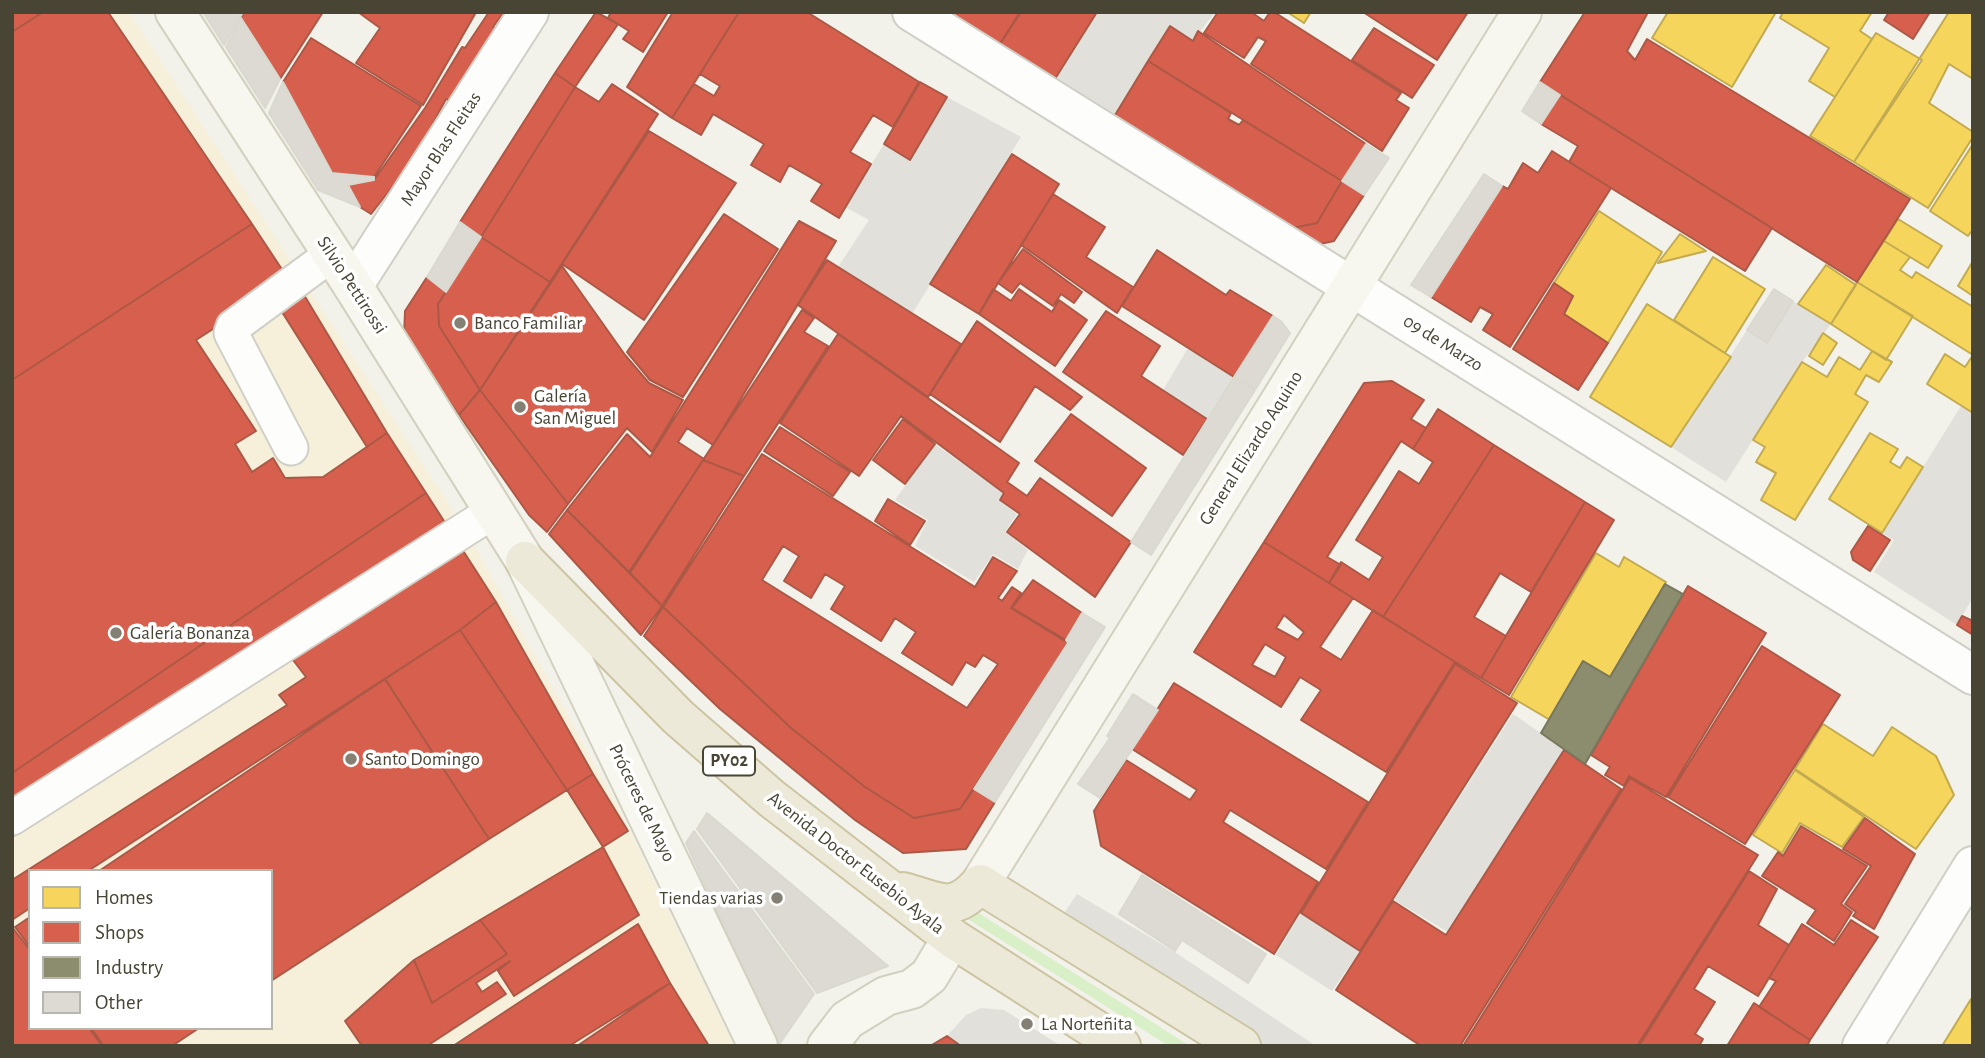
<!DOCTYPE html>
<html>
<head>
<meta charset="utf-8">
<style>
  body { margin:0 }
  #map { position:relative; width:1985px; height:1058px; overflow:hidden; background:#f2f1ea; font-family:"Alegreya Sans",sans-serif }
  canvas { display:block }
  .frame { position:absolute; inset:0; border:14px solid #494535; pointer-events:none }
  .legend { position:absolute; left:28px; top:869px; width:245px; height:161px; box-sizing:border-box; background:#fff; border:2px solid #b6b5ae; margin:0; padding:9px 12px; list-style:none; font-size:21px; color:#494535 }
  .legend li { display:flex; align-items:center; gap:14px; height:35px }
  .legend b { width:35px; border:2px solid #b6b5ae }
</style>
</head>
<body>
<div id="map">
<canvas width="1985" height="1058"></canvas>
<div class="frame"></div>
<ul class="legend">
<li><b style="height:19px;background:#f6d55c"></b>Homes</li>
<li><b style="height:19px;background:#d6604d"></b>Shops</li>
<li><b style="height:19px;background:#8c8c6e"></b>Industry</li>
<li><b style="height:19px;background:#dcdad2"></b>Other</li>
</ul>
</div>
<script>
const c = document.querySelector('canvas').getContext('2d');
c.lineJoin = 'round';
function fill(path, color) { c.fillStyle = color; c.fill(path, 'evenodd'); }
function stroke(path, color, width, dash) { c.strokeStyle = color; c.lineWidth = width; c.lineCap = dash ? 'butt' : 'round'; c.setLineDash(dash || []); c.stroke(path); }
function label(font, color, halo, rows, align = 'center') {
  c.font = font + ' "Alegreya Sans",sans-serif'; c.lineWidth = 7; c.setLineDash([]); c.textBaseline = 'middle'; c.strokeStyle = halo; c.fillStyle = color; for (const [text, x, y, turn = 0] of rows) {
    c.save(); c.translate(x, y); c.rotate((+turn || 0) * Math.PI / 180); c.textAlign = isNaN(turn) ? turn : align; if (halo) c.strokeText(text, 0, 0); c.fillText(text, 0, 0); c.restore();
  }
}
fill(new Path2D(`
  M12 12H129L470 537 617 805 734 1046H12ZM30 871H271V1028H30Z`), '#f6f0db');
fill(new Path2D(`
  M961 902 1190 1046H1169L955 911Z`), '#d8efc7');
fill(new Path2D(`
  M1096 12H1215L1193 41 1169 26 1112 120 1053 82Z
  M947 97 1021 137 912 314 838 267 869 220 845 207 884 144 911 159Z
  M1793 301 1831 324 1802 362 1726 482 1671 447 1747 330 1767 343Z
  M1188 348 1234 377 1207 419 1163 390Z
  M1961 406 1973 413V597L1957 625 1874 572 1894 540 1882 533Z
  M935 444 1003 493 998 500 1017 514 1005 532 1028 550 1018 569 993 554 974 582 915 546 928 520 895 500Z
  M1513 714 1564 749 1448 932 1394 900Z
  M1077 894 1173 951 1316 1046H1239L1056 925Z
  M1301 913 1360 951 1332 991 1276 955Z
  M981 1008 1004 1010 1061 1046H961L947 1036 966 1015Z`), '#e1e0da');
const homes = new Path2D(`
  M1287 12H1311L1304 23Z
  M1668 12H1776L1732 87 1652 38Z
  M1783 12H1872L1860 31 1872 39 1835 97 1809 81 1829 48 1780 18Z
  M1949 12H1973V79L1949 64 1929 103 1973 132V137L1928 208 1854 162Z
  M1876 33 1922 60 1854 162 1810 136Z
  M1973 144V229L1968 236 1930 211Z
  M1599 211 1662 252 1608 343 1564 314 1573 296 1554 283Z
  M1898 219 1942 246 1928 268 1884 241Z
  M1680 234 1706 251 1658 263Z
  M1884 241 1910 257 1900 270 1912 278 1916 272 1973 307V355L1857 282Z
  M1713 257 1765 289 1725 353 1674 320Z
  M1973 261V296L1958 286Z
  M1826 265 1856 285 1831 324 1798 304Z
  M1857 282 1913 316 1886 360 1831 324Z
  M1647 304 1731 357 1671 447 1590 397Z
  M1823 333 1837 343 1823 365 1809 356Z
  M1872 351 1892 362 1879 382 1866 375 1855 394 1868 402 1795 520 1761 500 1776 473 1756 462 1765 447 1753 440 1802 362 1827 377 1839 357 1860 370Z
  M1945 354 1965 367 1973 355V413L1927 384Z
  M1870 433 1898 449 1890 462 1900 468 1907 457 1923 467 1882 533 1829 499Z
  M1596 553 1619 567 1624 557 1666 582 1610 677 1583 661 1550 720 1511 697Z
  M1823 724 1873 756 1892 727 1936 756 1954 795 1916 849 1795 769Z
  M1795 770 1864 817 1842 847 1800 823 1782 853 1753 835Z
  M1971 999 1973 1046H1942Z`);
fill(homes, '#f6d55c');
stroke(homes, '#c2aa50', 2);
const shops = new Path2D(`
  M12 12H43L12 32Z
  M43 12H108L252 224 12 380V32Z
  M244 12H323L280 79 241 18Z
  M358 12H473L475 14 423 105 356 63 380 28Z
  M489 12H504L493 27 497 29 488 72 474 62 453 102 446 99 425 138 429 140 371 214 360 207 348 185 374 180 425 108 462 47 465 48Z
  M596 12 618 24 575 87 555 73Z
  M611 12H668L643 52 623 39 629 31 608 18Z
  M673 12H739L672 118 627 87Z
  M739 12H807L919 82 893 127 873 115 850 152 871 164 839 218 811 201 822 184 789 165 780 182 751 165 764 144 713 114 701 135 672 118 694 84 714 96 720 86 700 74Z
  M943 12H1020L998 47Z
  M1021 12H1097L1053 82 998 47Z
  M1218 12H1251L1264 21 1270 12H1274L1401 93 1396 100 1409 108 1382 151 1251 64 1266 41 1258 37 1244 58 1204 33Z
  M1363 12H1468L1437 60Z
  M1585 12H1644L1647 14 1627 51 1635 60 1647 39 1910 199 1857 282 1540 82Z
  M1889 12H1930L1913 39 1884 20Z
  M1170 26 1193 41 1198 31 1366 144 1342 181 1148 61Z
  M1374 28 1434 65 1412 98 1352 60Z
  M311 38 421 106 374 177 332 173 283 82Z
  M1148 61 1231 113 1228 119 1239 125 1243 120 1342 181 1317 223 1283 230 1205 180 1209 174 1193 164 1188 170 1112 120Z
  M555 73 575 87 481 237 460 222Z
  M920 82 947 97 910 160 884 144Z
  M612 84 658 114 550 282 481 237 575 87 599 102Z
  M1560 95 1772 228 1745 271 1569 162 1578 146 1541 124Z
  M649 131 736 183 644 320 562 264Z
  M1552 151 1611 188 1510 347 1483 330 1493 314 1480 307 1471 322 1431 297 1502 186 1508 189 1523 163 1538 173Z
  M1012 154 1059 184 979 314 930 284Z
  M1342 181 1364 195 1334 241 1311 246 1283 230 1317 223Z
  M1053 194 1105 227 1086 257 1133 287 1117 313 1021 245Z
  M724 214 778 249 683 397 650 380 627 352Z
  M799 221 836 241 713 445 687 428 678 442 704 459 629 572 567 510 627 434 650 457Z
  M252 224 289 280 196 340 256 431 235 444 252 472 273 458 285 478 323 477 387 433 426 493 12 773V380Z
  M481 237 550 282 480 390 439 326 438 304Z
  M1023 249 1082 292 1074 303 1061 294 1053 306 1020 283 1012 293 998 283Z
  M1157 250 1226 295 1230 290 1273 316 1234 377 1122 306Z
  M827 260 961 344 928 397 798 305Z
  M562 266 625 355 649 383 683 400 652 452 627 428 568 504 480 390Z
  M427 277 446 292 438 304 439 326 480 390 459 415 404 337 405 311Z
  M1554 283 1573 296 1564 314 1608 343 1578 390 1513 349Z
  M993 289 1011 301 1019 289 1052 312 1059 300 1087 320 1055 366 979 314Z
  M301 290 387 433 367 447 277 304Z
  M802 310 814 318 804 332 828 346 744 476 703 460Z
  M1106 311 1160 346 1141 376 1207 419 1183 455 1063 372Z
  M977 321 1082 397 1070 410 1035 386 1000 442 930 394Z
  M838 334 1019 463 1007 482 1027 496 1040 478 1131 542 1095 597 1007 532 1020 514 1000 500 1004 493 901 416 859 476 780 423Z
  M1392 381 1424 400 1411 419 1426 428 1413 449 1401 441 1327 557 1341 565 1329 583 1264 542 1364 383Z
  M480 390 568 504 547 532 529 515 459 415Z
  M1438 409 1494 445 1383 617 1329 583 1341 562 1369 580 1383 557 1356 540 1399 471 1419 484 1433 462 1413 449Z
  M1071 414 1146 468 1112 516 1035 461Z
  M903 419 935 444 905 484 873 460Z
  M780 427 850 472 833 496 764 451Z
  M1494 445 1585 502 1531 592 1500 573 1474 617 1506 636 1481 678 1383 617Z
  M762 454 975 587 993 557 1017 571 998 598 1002 601 1012 587 1021 593 1011 608 1068 643 960 809 914 818 865 787 791 728 663 607ZM783 546 799 556 784 581 811 598 825 574 845 586 831 609 881 641 895 618 916 632 902 653 952 685 966 662 975 667 983 655 998 664 967 708 762 580Z
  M703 460 744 476 662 606 630 573Z
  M426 493 496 602 460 630 88 871H30V908L12 920V880L287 705 279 695 306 677 290 656 12 837V773Z
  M888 499 925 521 910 545 875 521Z
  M1585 502 1614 520 1509 695 1481 678Z
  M567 510 662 606 641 635 549 534Z
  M1868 526 1890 540 1870 571 1853 560 1851 552Z
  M1264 542 1353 598 1320 647 1341 660 1373 610 1455 662 1386 772 1301 720 1321 690 1300 677 1281 707 1194 652ZM1284 615 1304 632 1298 640 1276 628ZM1265 644 1286 657 1275 677 1252 665Z
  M1033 580 1082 613 1066 640 1012 608Z
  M1688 586 1766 633 1666 797 1629 776 1624 786 1605 775 1610 767 1591 755Z
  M496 602 593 774 567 790 460 630Z
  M663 607 791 728 865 787 914 818 960 809 974 789 995 802 966 849 903 853 855 820 720 709 644 636Z
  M1962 616 1973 621V635L1957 625Z
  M460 630 567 790 489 839 385 679Z
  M1762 646 1840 695 1745 844 1668 797Z
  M1455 664 1517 703 1360 951 1301 913Z
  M385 679 489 839 271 981V871H99Z
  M1174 683 1368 802 1326 869 1230 810 1223 822 1318 882 1274 954 1101 846 1094 811 1126 760 1190 800 1197 790 1132 749Z
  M1564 750 1621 789 1460 1046H1421L1336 990 1393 901 1446 935Z
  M593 774 628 831 603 847 567 790Z
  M1630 778 1758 855 1637 1046H1463Z
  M1865 818 1915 854 1874 929 1853 916 1856 912 1845 904 1871 866 1843 849Z
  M1801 826 1867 866 1841 904 1852 912 1834 941 1807 923 1816 910 1762 876 1778 852 1783 856Z
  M603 847 639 915 514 996 498 971 510 961 476 983 482 992 497 982 506 994 427 1046H362L345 1021 414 960 432 1003 507 954 480 920Z
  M1749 871 1777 889 1758 925 1789 945 1758 996 1708 966 1694 989 1715 1002 1695 1034 1703 1039 1699 1046H1639Z
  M30 917V947L15 927Z
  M480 920 507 954 432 1003 414 960Z
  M1851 920 1878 937 1810 1040 1759 1007 1776 981 1769 978 1802 924 1834 945Z
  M638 924 670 983 569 1046H453Z
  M12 927 30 950V1028H89L102 1046H12Z
  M670 983 709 1046H577Z
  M1754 1003 1810 1040 1807 1046H1727Z
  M91 1028H199L172 1046H104Z
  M947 1036 961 1046H930Z`);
fill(shops, '#d6604d');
stroke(shops, '#ac5846', 2);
const industry = new Path2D(`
  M1665 584 1683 594 1585 764 1541 733 1583 661 1610 677Z`);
fill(industry, '#8c8c6e');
stroke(industry, '#78775d', 2);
const building = new Path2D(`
  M203 12H243L224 45Z
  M241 18 280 79 265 108 226 47Z
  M283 82 332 173 374 177V180L348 185 360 207 318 190 269 113Z
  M1540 82 1560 95 1541 124 1522 111Z
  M1366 144 1389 158 1364 195 1342 181Z
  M1484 174 1502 186 1431 297 1411 285Z
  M460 222 481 237 446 292 427 277Z
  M1774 289 1793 301 1767 343 1747 330Z
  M1273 316 1281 321 1290 333 1255 390 1234 377Z
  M1234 377 1255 390 1151 555 1131 542Z
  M1082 613 1105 627 995 802 974 789 1068 643 1066 640Z
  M1133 694 1158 710 1100 798 1078 784 1110 738 1107 736Z
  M707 813 888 966 817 993 697 829Z
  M694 831 814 994 778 1046 686 843Z
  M1142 875 1266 954 1248 983 1182 940 1175 951 1119 914Z`);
fill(building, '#dcdad2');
stroke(building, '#dad9d0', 2);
const lane = new Path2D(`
  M291 448 231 333 233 327 332 254
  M12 818 494 511`);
const street = new Path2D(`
  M912 12 1973 675
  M353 286 529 12
  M1862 1046 1973 866`);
const secondary = new Path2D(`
  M175 12 353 286 525 561 758 1046
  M980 884 1522 12
  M827 1046 847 1020 886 996 912 989 929 976 952 938`);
const highway = new Path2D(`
  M525 561 678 717 771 798 952 938 1121 1046
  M903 892C940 902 952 915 980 884L1241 1046`);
stroke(lane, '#d0cfc7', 37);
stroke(street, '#d0cfc7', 42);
stroke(secondary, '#d2d1c0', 42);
stroke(highway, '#cdc5a2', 42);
stroke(lane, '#fdfdfc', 33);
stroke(street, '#fdfdfc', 38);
stroke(secondary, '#f7f6ef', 38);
stroke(highway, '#ede9d9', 38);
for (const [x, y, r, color] of [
  [460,323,7,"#848174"],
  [520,407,7,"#848174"],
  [116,633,7,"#848174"],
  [351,759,7,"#848174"],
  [777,898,7,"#848174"],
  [1027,1024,7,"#848174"]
]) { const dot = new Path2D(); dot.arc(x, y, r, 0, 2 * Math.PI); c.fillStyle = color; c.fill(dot); stroke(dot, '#fff', 2.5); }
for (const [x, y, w] of [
  [729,761,52]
]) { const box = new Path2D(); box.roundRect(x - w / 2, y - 14.5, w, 29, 5); c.fillStyle = '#fff'; c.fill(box); stroke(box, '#494535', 2); }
label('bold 18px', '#494535', null, [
  ["PY02",729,761]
]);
label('19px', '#494535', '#fff', [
  ["Mayor Blas Fleitas",441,149,-57],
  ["Silvio Pettirossi",352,285,57],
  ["09 de Marzo",1443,343,32],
  ["General Elizardo Aquino",1251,448,-58],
  ["Próceres de Mayo",642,803,64],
  ["Avenida Doctor Eusebio Ayala",856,863,38]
]);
label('19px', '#494535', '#fff', [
  ["Banco Familiar",474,323],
  ["Galería",534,396],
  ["San Miguel",534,418],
  ["Galería Bonanza",130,633],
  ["Santo Domingo",365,759],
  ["Tiendas varias",763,898,"right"],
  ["La Norteñita",1041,1024]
], 'left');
</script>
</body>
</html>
